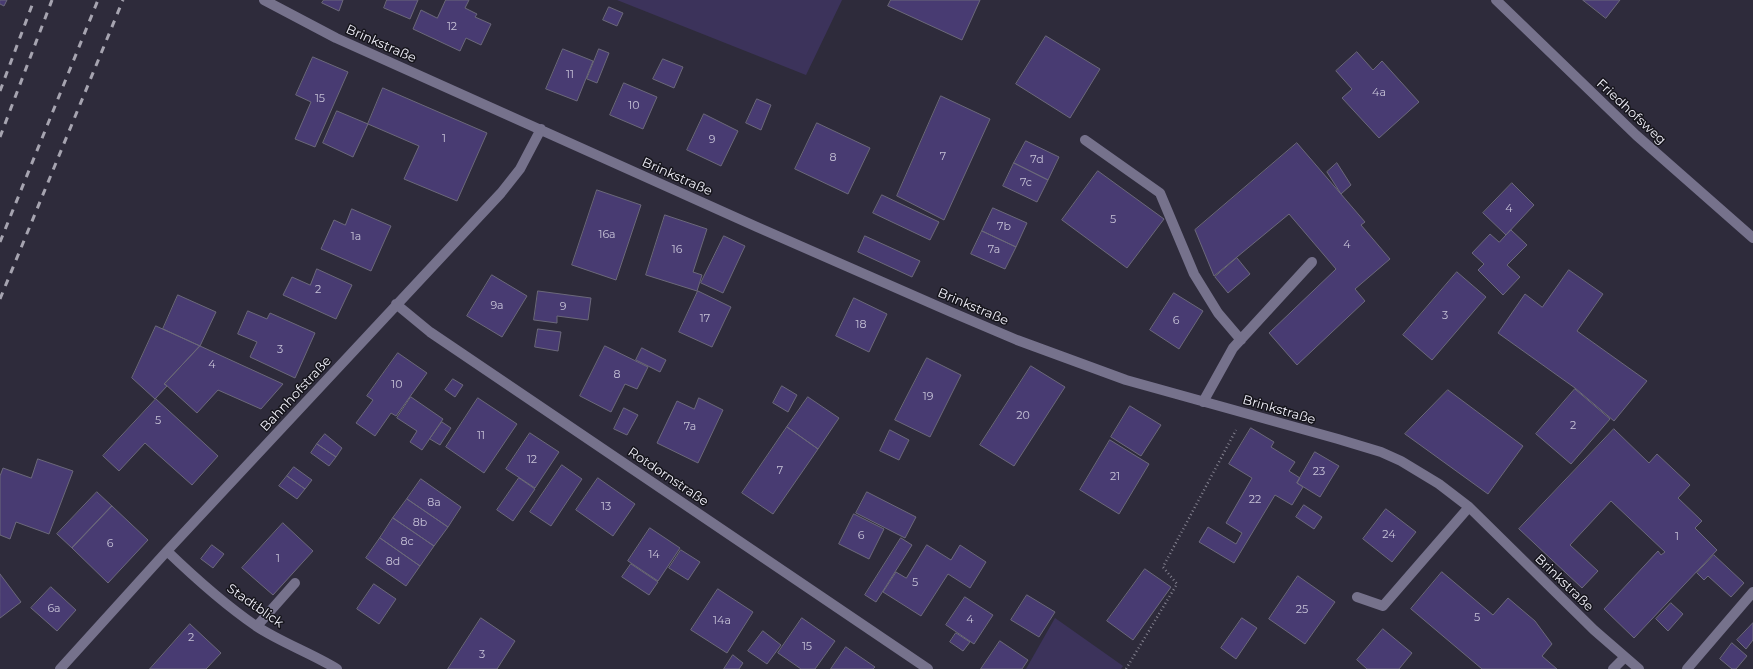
<!DOCTYPE html>
<html>
<head>
<meta charset="utf-8">
<style>
  body { margin:0 }
  canvas { display:block; background:#2e2b3b }
</style>
</head>
<body>
<canvas width="1753" height="669"></canvas>
<script>
const c = document.querySelector('canvas').getContext('2d');
c.lineJoin = 'round';
function fill(path, color) { c.fillStyle = color; c.fill(path, 'evenodd'); }
function stroke(path, color, width, dash) { c.strokeStyle = color; c.lineWidth = width; c.lineCap = dash ? 'butt' : 'round'; c.setLineDash(dash || []); c.stroke(path); }
function label(font, color, halo, rows, align = 'center') {
  c.font = font + ' Montserrat,sans-serif'; c.lineWidth = 3; c.setLineDash([]); c.textBaseline = 'middle'; c.strokeStyle = halo; c.fillStyle = color; for (const [text, x, y, turn = 0] of rows) {
    c.save(); c.translate(x, y); c.rotate((+turn || 0) * Math.PI / 180); c.textAlign = isNaN(turn) ? turn : align; if (halo) c.strokeText(text, 0, 0); c.fillText(text, 0, 0); c.restore();
  }
}
fill(new Path2D(`
  M617 0H842L806 75Z
  M1055 618 1123 666 1121 669H1026Z`), '#3c335b');
const building = new Path2D(`
  M0 0H7L4 6 0 4Z
  M324 0H343L339 11 322 3Z
  M387 0H418L410 19 384 8Z
  M446 0H469L465 8 477 14 475 17 491 24 481 45 466 38 460 51 413 29 421 10 437 18Z
  M891 0H980L962 40 888 6Z
  M1583 0H1620L1606 18Z
  M609 7 623 13 617 26 603 20Z
  M1046 36 1100 69 1070 118 1016 84Z
  M563 49 593 61 577 101 546 89Z
  M599 49 609 53 597 83 587 79Z
  M1357 52 1373 70 1382 61 1419 102 1379 138 1342 98 1352 89 1336 71Z
  M313 57 348 72 315 147 295 139 311 102 296 95Z
  M663 59 683 67 674 88 653 79Z
  M624 83 657 97 643 129 610 115Z
  M383 88 487 133 457 201 404 179 419 146 368 124Z
  M941 96 990 119 944 220 897 196Z
  M757 99 771 105 761 130 746 123Z
  M337 111 368 124 353 157 323 143Z
  M704 114 738 131 721 166 687 150Z
  M817 123 870 148 848 194 795 169Z
  M1026 141 1059 157 1048 180 1014 163Z
  M1297 143 1365 222 1361 225 1390 259 1355 289 1365 301 1297 365 1269 333 1336 269 1289 214 1214 276 1195 230Z
  M1014 163 1048 180 1037 202 1003 186Z
  M1337 163 1351 185 1341 194 1327 172Z
  M1098 171 1164 219 1127 268 1062 220Z
  M1512 183 1534 205 1506 235 1483 213Z
  M597 190 641 205 616 280 572 265Z
  M882 195 939 222 930 240 873 213Z
  M993 208 1027 223 1016 247 982 231Z
  M352 209 391 226 371 271 321 249 334 220 345 225Z
  M665 215 707 229 693 272 702 275 697 291 646 275Z
  M1511 230 1527 245 1507 265 1520 277 1503 295 1478 270 1484 264 1472 253 1490 234 1499 242Z
  M982 231 1016 247 1005 269 971 254Z
  M724 236 745 246 723 293 701 283Z
  M865 236 920 261 912 277 858 252Z
  M1237 258 1250 274 1228 293 1215 277Z
  M317 269 352 285 336 319 283 295 292 277 310 285Z
  M1569 270 1603 294 1577 331 1647 381 1614 421 1575 388 1498 333 1525 294 1542 307Z
  M1457 272 1486 297 1432 360 1403 335Z
  M492 275 527 296 502 337 467 316Z
  M538 291 591 298 588 320 557 316V323L534 320Z
  M698 291 731 307 712 347 679 332Z
  M1174 293 1203 311 1179 349 1150 330Z
  M178 295 216 312 200 346 163 329Z
  M854 298 887 314 869 352 836 336Z
  M248 311 267 319 270 313 315 333 295 378 250 357 257 342 238 334Z
  M156 326 200 346 164 384 167 386 155 399 132 378Z
  M538 329 561 332 558 351 535 347Z
  M200 346 283 384 261 409 218 390 197 413 165 384Z
  M605 346 648 367 637 389 625 384 611 412 580 396Z
  M642 348 666 360 660 372 636 360Z
  M398 353 427 373 396 416 391 413 375 436 356 423 373 400 367 396Z
  M927 358 961 375 930 437 895 420Z
  M1031 366 1065 387 1014 466 980 445Z
  M453 379 463 385 455 397 445 390Z
  M782 386 797 395 788 412 773 403Z
  M1575 389 1610 419 1571 464 1536 434Z
  M1448 390 1523 446 1488 494 1405 434Z
  M411 397 443 419 422 450 410 442 417 431 397 418Z
  M808 397 839 418 818 449 787 427Z
  M478 398 517 424 484 473 446 447Z
  M699 398 723 410 698 463 657 443 677 401 694 409Z
  M156 399 218 456 192 485 145 443 119 471 103 456Z
  M1130 406 1161 425 1141 456 1111 437Z
  M624 408 638 415 627 435 614 429Z
  M442 422 451 428 440 445 430 439Z
  M787 427 818 449 773 514 742 493Z
  M1251 428 1274 442 1271 447 1295 462 1289 471 1300 478 1297 483 1303 487 1292 505 1275 495 1234 563 1199 542 1208 527 1236 544 1242 533 1226 523 1252 478 1229 464Z
  M1614 429 1649 463 1657 454 1690 485 1678 498 1702 521 1695 528 1717 550 1634 638 1604 609 1658 551 1661 555 1665 552 1611 501 1570 545 1598 571 1582 588 1519 529Z
  M890 430 909 440 899 460 880 451Z
  M530 433 559 452 535 488 506 469Z
  M325 434 342 448 336 457 317 444Z
  M1110 440 1149 464 1119 514 1080 490Z
  M317 444 336 457 329 466 311 453Z
  M1315 452 1339 466 1320 497 1297 483Z
  M38 459 73 471 49 534 16 522 10 539 0 535V476L3 468 31 478Z
  M562 465 582 479 551 526 530 512Z
  M294 467 312 480 305 489 287 476Z
  M287 476 305 489 297 499 279 486Z
  M519 478 535 489 513 521 497 510Z
  M598 478 635 504 613 536 576 510Z
  M421 479 461 507 448 527 407 499Z
  M97 492 112 506 72 548 57 534Z
  M867 492 916 517 905 538 856 513Z
  M407 499 448 527 434 546 393 518Z
  M1304 505 1322 517 1314 529 1296 517Z
  M112 506 148 540 108 583 72 548Z
  M1386 509 1416 532 1392 562 1363 539Z
  M854 514 884 529 869 559 839 544Z
  M393 518 434 546 420 566 380 538Z
  M283 523 313 551 273 595 242 568Z
  M650 528 680 548 658 581 628 561Z
  M380 538 420 566 406 586 366 558Z
  M901 538 912 545 876 602 865 595Z
  M212 545 224 554 213 568 201 559Z
  M927 545 951 560 960 545 986 562 970 588 948 574 921 616 883 592 896 572 906 578Z
  M681 550 700 562 688 580 669 568Z
  M1714 555 1744 583 1731 597 1708 576 1704 580 1697 573Z
  M631 564 658 582 649 595 622 577Z
  M1145 569 1171 587 1133 640 1107 621Z
  M1442 572 1493 615 1508 598 1535 621 1552 644 1542 656 1557 669H1482L1411 609Z
  M0 574 21 602 0 618Z
  M1298 576 1335 602 1305 644 1269 619Z
  M374 584 396 599 379 624 357 609Z
  M51 587 76 610 57 631 31 608Z
  M718 589 753 612 727 653 691 630Z
  M1027 595 1055 612 1039 637 1011 620Z
  M965 597 993 615 974 644 946 625Z
  M1671 603 1683 614 1668 631 1656 619Z
  M481 618 515 641 497 669H448Z
  M802 618 835 641 815 669H801L778 653Z
  M1242 618 1257 628 1236 659 1221 648Z
  M1753 623V640L1746 649 1737 640Z
  M190 624 221 653 206 669H150Z
  M1383 629 1412 653 1399 669H1367L1357 660Z
  M763 631 781 645 767 664 748 651Z
  M956 633 970 642 963 651 950 642Z
  M1000 641 1028 660 1022 669H981Z
  M1732 643 1747 656 1736 669H1732L1720 659Z
  M846 647 875 667 873 669H831Z
  M733 655 743 663 739 669H724Z`);
fill(building, '#483b72');
stroke(building, '#6b687a', 1);
stroke(new Path2D(`
  M1126 669 1177 584 1163 567 1236 430`), '#858391', 2.5, [1, 3]);
stroke(new Path2D(`
  M264 0 336 38 757 227 951 312 1017 340 1126 380 1338 439 1381 452 1401 461 1439 484 1469 507 1594 630 1639 669
  M1496 0 1636 135 1753 238
  M1085 140 1160 193 1194 274 1218 313 1241 340
  M396 304 430 332 928 669
  M1203 402 1233 348 1312 262
  M167 551C195 578 224 604 256 626 282 643 311 653 337 669
  M1357 597 1383 606 1469 507
  M257 626 295 583
  M60 669 167 551 501 193 520 169 541 129
  M1613 669 1625 657
  M1687 669 1753 592`), '#76728c', 10);
stroke(new Path2D(`
  M0 91 34 0
  M0 137 52 0
  M0 242 98 0
  M0 299 123 0`), '#a6a4b0', 3, [7, 7]);
label('11px', '#c6c2d7', null, [
  ["12",452,27],
  ["11",570,75],
  ["4a",1379,93],
  ["15",320,99],
  ["10",634,106],
  ["1",444,139],
  ["9",712,140],
  ["7",943,157],
  ["8",833,158],
  ["7d",1037,160],
  ["7c",1026,183],
  ["4",1509,209],
  ["5",1113,220],
  ["7b",1004,227],
  ["16a",607,235],
  ["1a",356,237],
  ["4",1347,245],
  ["16",677,250],
  ["7a",994,250],
  ["2",318,290],
  ["9a",497,306],
  ["9",563,307],
  ["3",1445,316],
  ["17",705,319],
  ["6",1176,321],
  ["18",861,325],
  ["3",280,350],
  ["4",212,365],
  ["8",617,375],
  ["10",397,385],
  ["19",928,397],
  ["20",1023,416],
  ["5",158,421],
  ["2",1573,426],
  ["7a",690,427],
  ["11",481,436],
  ["12",532,460],
  ["7",780,471],
  ["23",1319,472],
  ["21",1115,477],
  ["22",1255,500],
  ["8a",434,503],
  ["13",606,507],
  ["8b",420,523],
  ["24",1389,535],
  ["6",861,536],
  ["1",1677,537],
  ["8c",407,542],
  ["6",110,544],
  ["14",654,555],
  ["1",278,559],
  ["8d",393,562],
  ["5",915,583],
  ["6a",54,609],
  ["25",1302,610],
  ["5",1477,618],
  ["4",970,620],
  ["14a",722,621],
  ["2",191,638],
  ["15",807,647],
  ["3",482,655]
]);
label('13px', '#f0eff9', '#16151c', [
  ["Brinkstraße",381,44,24],
  ["Friedhofsweg",1631,112,43],
  ["Brinkstraße",677,177,24],
  ["Brinkstraße",973,307,23],
  ["Bahnhofstraße",296,394,-47],
  ["Brinkstraße",1279,410,16],
  ["Rotdornstraße",668,477,34],
  ["Brinkstraße",1564,583,44],
  ["Stadtblick",255,606,35]
]);
</script>
</body>
</html>
